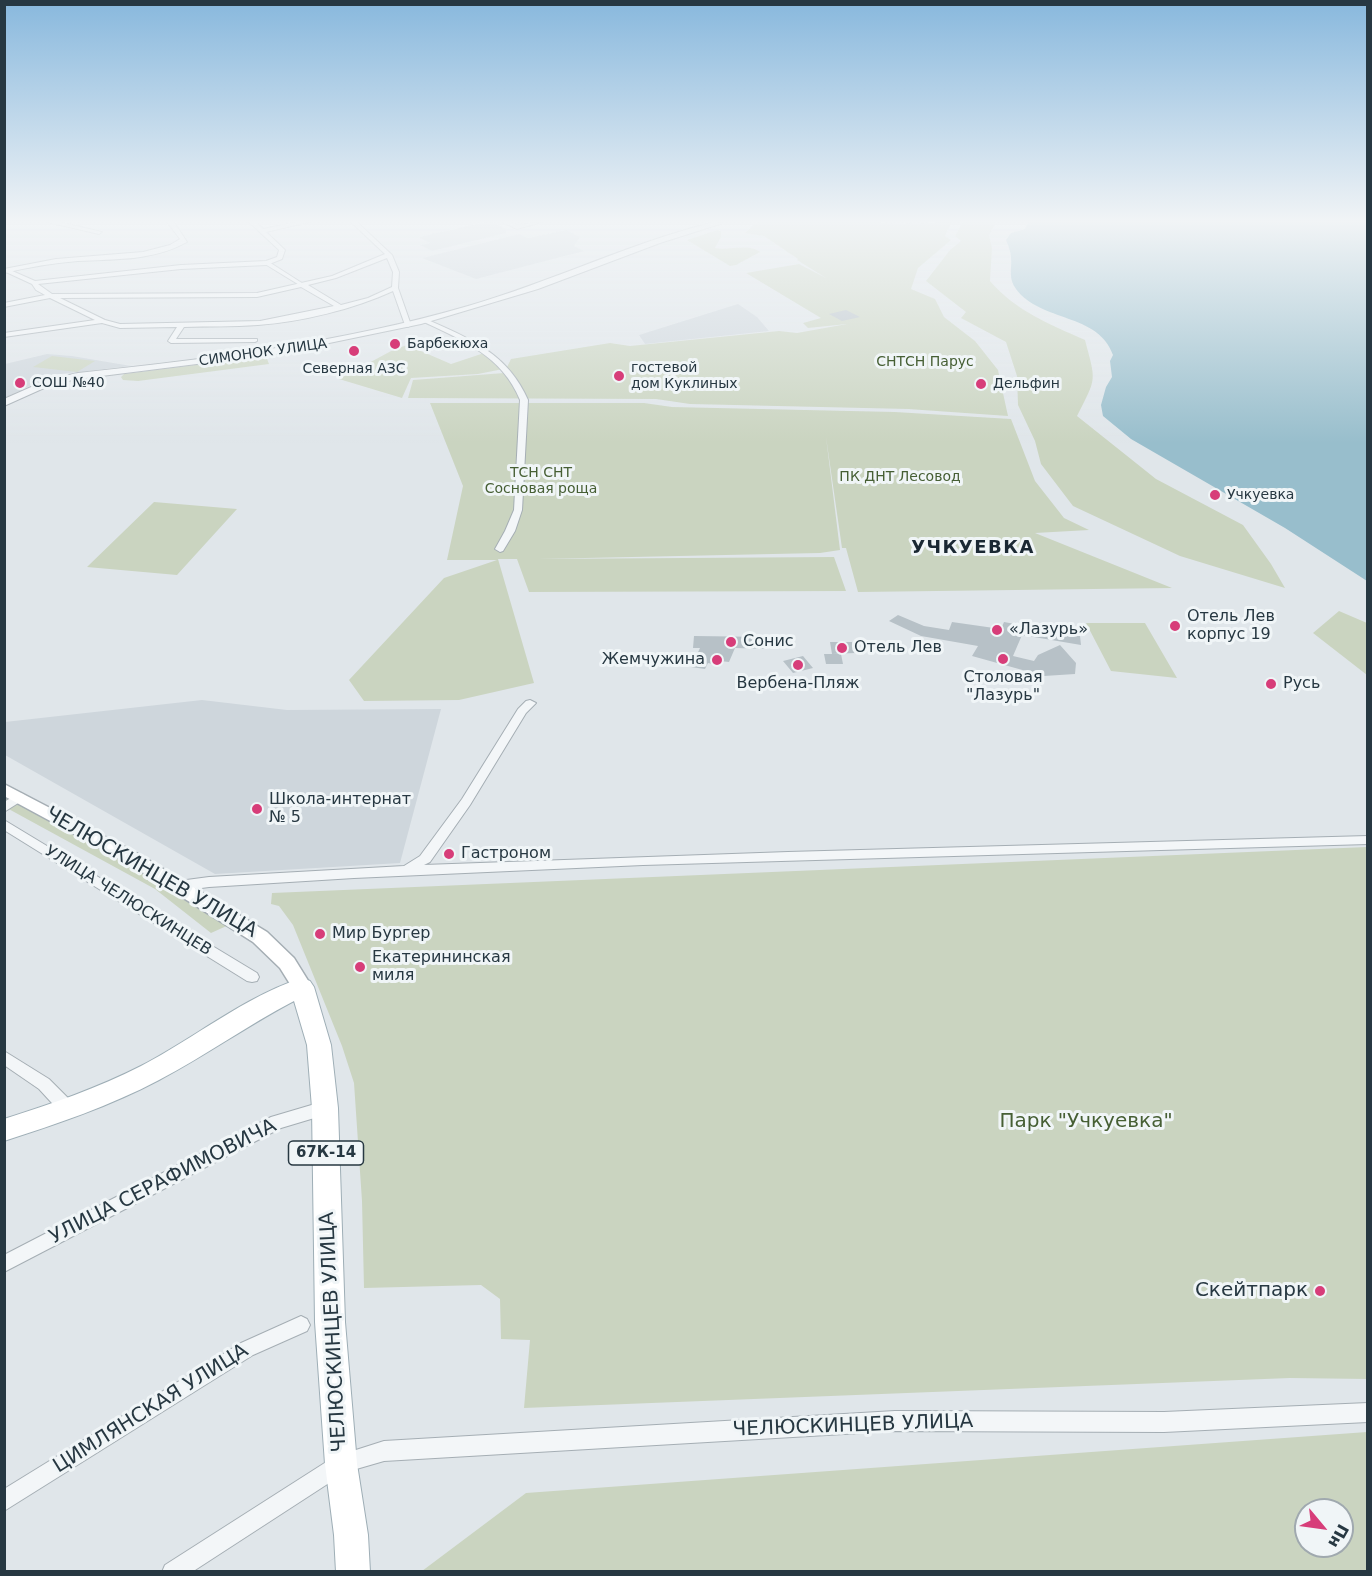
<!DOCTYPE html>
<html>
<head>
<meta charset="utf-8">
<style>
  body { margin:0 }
  #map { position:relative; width:1372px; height:1576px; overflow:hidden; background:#e0e6ea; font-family:"DejaVu Sans",sans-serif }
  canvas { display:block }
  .frame { position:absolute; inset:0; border:6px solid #273842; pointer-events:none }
  .north { position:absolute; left:1294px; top:1498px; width:60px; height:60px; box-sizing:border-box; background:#f0f5f7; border:2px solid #a0a9af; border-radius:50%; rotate:119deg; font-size:16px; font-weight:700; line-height:24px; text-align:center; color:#273842 }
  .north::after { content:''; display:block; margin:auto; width:21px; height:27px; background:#d73d79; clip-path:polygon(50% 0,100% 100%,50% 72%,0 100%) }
</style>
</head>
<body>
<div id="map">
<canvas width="1372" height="1576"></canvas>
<div class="frame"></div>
<div class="north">Пн</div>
</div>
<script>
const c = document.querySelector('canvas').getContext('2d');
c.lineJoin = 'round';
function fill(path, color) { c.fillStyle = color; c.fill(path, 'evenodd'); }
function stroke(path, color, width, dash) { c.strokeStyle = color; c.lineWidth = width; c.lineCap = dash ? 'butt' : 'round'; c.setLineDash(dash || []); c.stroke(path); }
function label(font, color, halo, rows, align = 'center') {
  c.font = font + ' "DejaVu Sans",sans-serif'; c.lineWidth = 6; c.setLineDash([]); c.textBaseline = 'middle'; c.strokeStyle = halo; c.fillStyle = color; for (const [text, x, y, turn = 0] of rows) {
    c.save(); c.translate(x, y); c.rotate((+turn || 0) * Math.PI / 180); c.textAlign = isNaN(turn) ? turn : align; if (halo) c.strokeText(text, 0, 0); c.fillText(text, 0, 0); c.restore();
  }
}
fill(new Path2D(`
  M486 222H492L506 229V233L432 251 420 245 430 243 419 237Z
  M566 230 580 237 574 246 584 251 476 279 422 258 519 234 528 238Z
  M738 304 757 317 769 331 645 344 639 335Z
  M47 354 72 356 131 366 52 375 5 398V364Z
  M202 700 287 710 441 709 400 863 215 874 5 755V722Z`), '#ced6dc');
fill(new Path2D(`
  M757 222H878C901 226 926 222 951 222L945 236 951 240 918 268 911 289 935 299 944 317 975 341 998 370 1008 416 908 409 690 404 656 399 408 398 413 380 504 373 511 359 610 343 630 346 779 331 797 333 847 324 808 328 803 323 821 318 746 273 799 264 826 278 797 260 798 259 764 236 745 233Z
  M963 222H996L989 235 992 248 990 281C1016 311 1049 324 1085 340 1096 382 1097 377 1077 416L1156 479 1243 525 1271 564 1285 588 1180 556 1073 506 1041 464 1035 441 1018 405 1017 376 1006 342 961 318 966 312 926 281 950 250 961 241 955 236Z
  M717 230 721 231V237L715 248C729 251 749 243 760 252L736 265 730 266 687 240Z
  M407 345 451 364 484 353 503 369 478 374 411 378 402 398 339 379 393 350Z
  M52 356 95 361 77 372 33 367Z
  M266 356 269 364 138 381 123 380 121 377 124 374Z
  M430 403H644L672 407 895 412 1011 419 1035 481 1064 518 1089 530 1035 533 1172 588 858 592 846 548H842L826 437 840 550 820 553 538 559 834 557 846 591 529 592 517 559H498L534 683 459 700 364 701 349 680 444 578 497 560H447L463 486Z
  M154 502 237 509 177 575 87 567Z
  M1339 611 1367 623V675L1313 633Z
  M1086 623H1145L1177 678 1111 671Z
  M4 794 137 865 231 924 211 933 155 889 5 807Z
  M1367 847V1379L1290 1378 524 1408 530 1340 501 1339 500 1299 481 1285 364 1288 362 1201 354 1083 342 1046 293 925 279 906 271 904 272 893Z
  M1367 1432V1571H422L526 1493ZM1306 1510H1342V1546H1306Z`), '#cad4c0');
fill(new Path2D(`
  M1028 222H1367V581L1285 528 1131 439 1103 416 1101 405 1106 387 1112 377 1110 361 1113 355C1099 313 1040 322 1016 289 1008 278 1012 270 1011 258 1011 252 1008 245 1006 240L1011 233 1025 229Z`), '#98becc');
fill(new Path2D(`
  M846 310 860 317 842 321 829 314Z
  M898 615 924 626 949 630 952 622 1001 629 1004 622 1080 636 1081 645 1022 635 1013 656 1034 661 1038 655 1060 645 1076 663 1075 674 1044 676 972 656 978 646 921 636 889 621Z
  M694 636 768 637V649L735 648 729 662 720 661 718 665 708 663 705 669 691 667 700 648H693Z
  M830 642H852L855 653 832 654Z
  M824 654H841L843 664H826Z
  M803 656 813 668 793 673 783 661Z`), '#b7c1c7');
const pedestrian = new Path2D(`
  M265 262H269L305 285 301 286 265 264Z`);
const minor = new Path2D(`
  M47 222H59L102 232 99 234Z
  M249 222H256L263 229 297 222H309L266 232 285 250 282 259 267 265 181 269 38 284 52 294 257 293 332 276 385 254 351 222H357L392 255 399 272 398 288 411 325 408 327 405 325 393 291C354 309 301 322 258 325 233 327 208 326 184 327L176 339H257V341L255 342 171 343 168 341 177 327 120 328 102 323 4 337V333L95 320 50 298 4 307V303L45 295 36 290 32 284 6 272V270H10L35 281 181 265 266 261 277 257 279 250ZM387 258 393 272 392 287 368 298 341 305 308 285 336 278ZM301 287 334 306 260 321 120 324 105 320 60 298 257 297Z
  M502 222H510L518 225 542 222 517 229Z
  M424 320H428C471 339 508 354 528 400L522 510 515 531 503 551 500 552 495 549 505 531 514 510 520 400C502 356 464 341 424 322Z
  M530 700 536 703 526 713 470 805 430 862 424 865 788 852 1368 836V844L643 865 354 878 209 887 179 891 174 889 172 886 174 883 179 881 209 877 404 866 420 856 462 799 518 709 526 701Z
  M19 793 23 794 25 797 23 800 4 812V802Z
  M4 820 257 973 259 977 257 981 252 982 247 981 4 830Z
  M4 1051 49 1079 74 1104 76 1109 74 1114 68 1116 62 1114 39 1089 4 1065Z
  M325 1101 331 1103 333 1108 331 1113 281 1128 4 1272V1255L271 1117Z
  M301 1316 307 1319 310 1325 307 1331 253 1355 4 1511V1489L241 1343Z
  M1368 1403V1422L1164 1432 895 1431 384 1461 346 1472 192 1572H162L165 1565 334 1457 384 1441 895 1411 1164 1412Z`);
const tertiary = new Path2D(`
  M167 222H174L187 242C153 261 115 259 78 261 53 263 29 267 4 273V269L56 259 143 252 170 245 180 239Z
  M714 222 723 223 660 243 538 289 421 324 276 354 78 379 53 384 4 406V399L47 380 78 373C209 359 341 343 468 306 551 282 630 243 714 222Z`);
const secondary = new Path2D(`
  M4 784 140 855 267 932 294 958 312 987 309 992 302 995 295 992 280 968 253 942 128 863 4 796Z`);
const primary = new Path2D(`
  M302 978 310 981 314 987 331 1045 338 1108 345 1322 357 1464 368 1535 370 1572H336L334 1535 325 1464 315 1322 312 1108 307 1045 294 1001C248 1025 205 1056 159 1080 110 1106 57 1124 4 1141V1119C51 1104 98 1088 141 1066 195 1038 244 997 302 978Z`);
stroke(pedestrian, '#a5aeb4', 2);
stroke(minor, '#a5aeb4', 2);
stroke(tertiary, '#a5aeb4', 2);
stroke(secondary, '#a5aeb4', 3);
stroke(primary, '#9eaeb6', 2);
fill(pedestrian, '#f3f6f8');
fill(minor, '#f3f6f8');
fill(tertiary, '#f3f6f8');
fill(secondary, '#fff');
fill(primary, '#fff');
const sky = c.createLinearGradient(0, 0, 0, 443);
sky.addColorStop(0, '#88b8dd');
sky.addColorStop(0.5, '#f1f4f6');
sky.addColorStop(1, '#f1f4f600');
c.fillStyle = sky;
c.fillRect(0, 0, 1372, 443);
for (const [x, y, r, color] of [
  [395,344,6,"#d73d79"],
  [354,351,6,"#d73d79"],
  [619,376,6,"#d73d79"],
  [20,383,6,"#d73d79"],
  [981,384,6,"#d73d79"],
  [1215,495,6,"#d73d79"],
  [1175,626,6,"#d73d79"],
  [997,630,6,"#d73d79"],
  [731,642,6,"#d73d79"],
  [842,648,6,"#d73d79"],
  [1003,659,6,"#d73d79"],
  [717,660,6,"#d73d79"],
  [798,665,6,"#d73d79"],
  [1271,684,6,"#d73d79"],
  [257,809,6,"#d73d79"],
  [449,854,6,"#d73d79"],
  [320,934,6,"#d73d79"],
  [360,967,6,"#d73d79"],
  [1320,1291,6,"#d73d79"]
]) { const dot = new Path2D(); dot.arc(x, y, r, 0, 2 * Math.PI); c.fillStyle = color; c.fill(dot); stroke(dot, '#f0f5f7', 2); }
label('14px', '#273842', '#f0f5f7', [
  ["Барбекюха",407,344],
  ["гостевой",631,368],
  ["дом Куклиных",631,384],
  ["Северная АЗС",354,369,"center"],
  ["СОШ №40",32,383],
  ["Дельфин",993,384],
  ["Учкуевка",1227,495]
], 'left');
label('14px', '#273842', '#f0f5f7', [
  ["СИМОНОК УЛИЦА",263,353,-8]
]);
label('14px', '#465f34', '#f0f5f7', [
  ["СНТСН Парус",925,362],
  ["ТСН СНТ",541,473],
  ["Сосновая роща",541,489],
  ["ПК ДНТ Лесовод",900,477]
]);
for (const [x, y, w] of [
  [326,1153,75]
]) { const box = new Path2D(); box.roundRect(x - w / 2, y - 12, w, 24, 4.5); c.fillStyle = '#f0f5f7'; c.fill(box); stroke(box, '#273842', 1.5); }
label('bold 15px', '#273842', null, [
  ["67К-14",326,1153]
]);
label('16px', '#273842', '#f0f5f7', [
  ["Отель Лев",1187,617],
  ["корпус 19",1187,635],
  ["«Лазурь»",1009,630],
  ["Сонис",743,642],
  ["Отель Лев",854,648],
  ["Жемчужина",705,660,"right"],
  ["Столовая",1003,678,"center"],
  ["\"Лазурь\"",1003,696,"center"],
  ["Вербена-Пляж",798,684,"center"],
  ["Русь",1283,684],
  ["Школа-интернат",269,800],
  ["№ 5",269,818],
  ["Гастроном",461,854],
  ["Мир Бургер",332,934],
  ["Екатерининская",372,958],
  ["миля",372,976]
], 'left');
label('16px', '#273842', '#f0f5f7', [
  ["УЛИЦА ЧЕЛЮСКИНЦЕВ",128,901,32]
]);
c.letterSpacing = '1.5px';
label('bold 18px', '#1a2833', '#f0f5f7', [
  ["УЧКУЕВКА",973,548]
]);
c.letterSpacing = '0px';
label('20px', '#273842', '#f0f5f7', [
  ["ЧЕЛЮСКИНЦЕВ УЛИЦА",151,873,30],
  ["УЛИЦА СЕРАФИМОВИЧА",163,1182,-27],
  ["ЧЕЛЮСКИНЦЕВ УЛИЦА",334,1332,-93],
  ["ЦИМЛЯНСКАЯ УЛИЦА",151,1409,-32],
  ["ЧЕЛЮСКИНЦЕВ УЛИЦА",853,1426,-2]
]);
label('20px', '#465f34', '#f0f5f7', [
  ["Парк \"Учкуевка\"",1086,1122]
]);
label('20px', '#273842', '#f0f5f7', [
  ["Скейтпарк",1308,1291]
], 'right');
</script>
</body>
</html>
